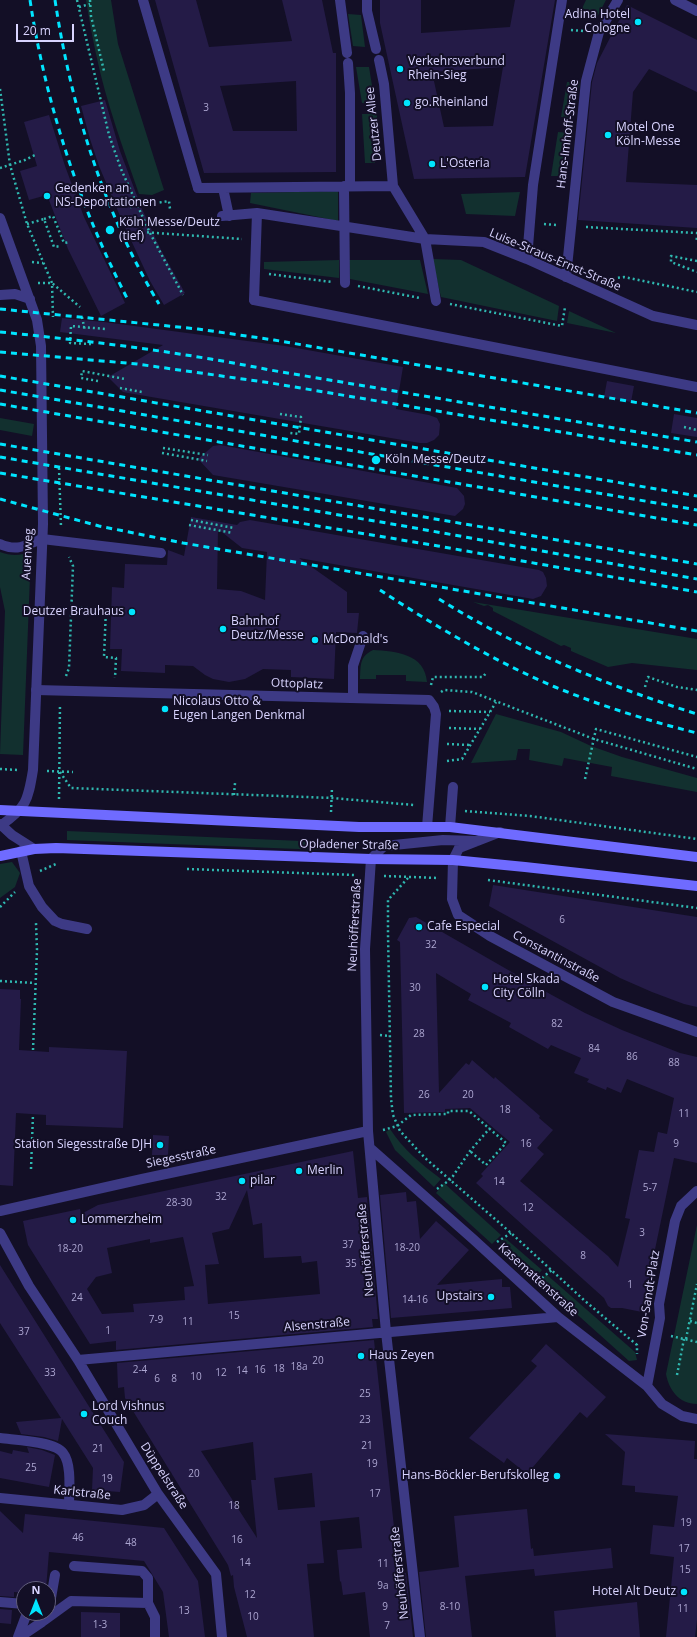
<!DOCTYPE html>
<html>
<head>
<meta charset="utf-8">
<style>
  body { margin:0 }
  #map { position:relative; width:697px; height:1637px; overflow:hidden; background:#130f26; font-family:"Open Sans",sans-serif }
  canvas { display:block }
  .north { position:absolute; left:16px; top:1581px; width:40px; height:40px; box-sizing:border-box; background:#130f26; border:1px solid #625e7d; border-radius:50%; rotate:0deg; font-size:11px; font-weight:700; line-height:16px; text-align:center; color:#d9d4ff }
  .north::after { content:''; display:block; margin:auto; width:14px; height:18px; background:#00e5ff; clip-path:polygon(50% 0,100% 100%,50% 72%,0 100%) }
  .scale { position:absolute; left:16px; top:24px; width:58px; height:18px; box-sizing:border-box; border:2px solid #d9d4ff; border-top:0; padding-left:5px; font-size:12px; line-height:14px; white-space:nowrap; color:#d9d4ff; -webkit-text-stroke:3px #130f26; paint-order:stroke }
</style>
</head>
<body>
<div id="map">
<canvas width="697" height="1637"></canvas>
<div class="north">N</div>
<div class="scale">20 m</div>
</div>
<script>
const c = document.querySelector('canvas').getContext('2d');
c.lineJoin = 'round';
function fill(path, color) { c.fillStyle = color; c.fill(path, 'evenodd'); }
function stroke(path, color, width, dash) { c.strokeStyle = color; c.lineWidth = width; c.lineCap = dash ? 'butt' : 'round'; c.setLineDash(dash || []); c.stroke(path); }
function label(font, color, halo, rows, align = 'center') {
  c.font = font + ' "Open Sans",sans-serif'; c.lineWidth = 4; c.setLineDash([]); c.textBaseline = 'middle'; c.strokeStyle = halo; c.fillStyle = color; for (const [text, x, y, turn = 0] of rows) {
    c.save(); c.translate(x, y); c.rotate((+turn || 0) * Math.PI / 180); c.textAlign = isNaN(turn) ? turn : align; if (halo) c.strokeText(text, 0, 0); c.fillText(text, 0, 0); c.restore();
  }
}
fill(new Path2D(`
  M86 0H111L118 44 164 190 152 195 139 194C123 148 106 102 96 54 92 36 89 18 86 0Z
  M586 0H606L596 19 578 17Z
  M348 14 361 15 365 47 353 46Z
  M356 67H369L375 104 362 103Z
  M567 82H580L573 118 561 117Z
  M362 114H377V140L375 163H365Z
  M558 132 571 133 563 176H551Z
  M338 191V221L250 203 251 193Z
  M520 192 515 216 466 214 461 194Z
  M432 259 461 260 559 306 557 321 441 297Z
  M339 260V278L264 269V262Z
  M349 260H420L428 294 350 279Z
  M569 311 616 333 567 323Z
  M0 418 34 424 32 436 0 430Z
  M31 551 23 755 0 754 5 611 0 587V552C11 556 21 556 31 551Z
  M473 602 697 639V670L632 663 608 667 571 651V648L564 645 561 646 493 611V608L488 605 484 606Z
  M373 650C396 651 425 654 427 682L406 681V675H376V679H360C361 665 359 657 373 650Z
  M496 714 561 732 591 746 622 757 697 778V792L611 776 612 767 564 758 562 766 529 760 530 749H518L516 760 471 763Z
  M67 831 325 842 324 850 67 840Z
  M12 862 20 873 15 887 0 898V864Z
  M390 1129C403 1149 421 1164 441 1179L434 1187 395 1150 386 1132Z
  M444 1183 501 1235 492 1244 436 1193Z
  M697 1225V1404C679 1404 669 1390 666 1374Z
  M505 1238 542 1270 536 1277 499 1245Z
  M546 1274 635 1352 637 1360 629 1361 541 1282Z`), '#12302f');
fill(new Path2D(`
  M155 0H196L209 47 292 41 282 0H322L333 53H336V172L204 173ZM296 81 297 131H233L220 86Z
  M380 0H421V33L510 27 515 0H555L525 177 414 179 380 23ZM503 67 493 126 444 127 432 72Z
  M627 5 697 40V92L649 69 633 92 626 182 697 185V228L578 220 592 82 597 63Z
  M105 100 120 151 142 209 161 250 185 293 164 305 150 281 123 223 99 166 90 139 81 106Z
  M49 115 65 166 84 217 125 303 101 316 68 249 47 195 29 200 20 171 37 166 24 122Z
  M62 318 104 322 285 346 403 367 396 409 429 415 437 418 440 424 439 435 434 440 427 443H420L128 393 123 392 108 377 163 345 60 332Z
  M607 381 634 386 631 402 604 397Z
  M674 414 697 418V437L671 433Z
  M220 445 457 488 464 496 465 504 463 509 455 516 213 475 198 459 213 446Z
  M191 517 237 525 240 522 250 520 539 570 543 572 546 578 547 586 541 596 533 599 299 558 347 592V613H359L357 633 336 632 334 679 291 677V670L263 669 245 679 229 682 213 679 205 675 193 666 165 665V673L121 671 122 649H110L112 587 124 588 125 564 167 565 168 550 184 556ZM218 529 242 548 267 552 265 600 241 591 217 589Z
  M493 885 697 917V1007L684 1004 652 992 620 978 489 906Z
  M416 917 550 994 585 1013 622 1030 680 1053 697 1057V1163L674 1158 642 1312 622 1308H611L608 1306 604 1298 476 1183 483 1176 481 1174 510 1142 470 1108 445 1109V1112L404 1113 400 942 397 940 409 918ZM436 973 471 994 468 1000 511 1023 509 1027 548 1049 551 1045 581 1058 574 1073 589 1079 587 1082 606 1090 607 1087 621 1093 627 1079 674 1098 667 1134 658 1132 654 1152 639 1150 625 1218 630 1219 618 1267 608 1256 520 1181 544 1154 537 1148 553 1130 539 1118 540 1116 495 1077 494 1079 472 1060 469 1065 466 1063 439 1093Z
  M0 989 20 990V999H21L19 1050 49 1052V1047L127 1051 123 1128 46 1125V1115L16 1113 13 1186 0 1185Z
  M153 1135 169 1136 168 1155H152Z
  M353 1151 358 1198 367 1197 378 1319H372L373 1327 116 1350V1341L90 1344 28 1245 23 1221 80 1209 81 1214 98 1205ZM247 1190 253 1225 262 1223 264 1258 301 1256 302 1263 317 1261 320 1294 208 1304 205 1265 219 1264 212 1233 229 1229ZM183 1237 194 1286 184 1287 185 1300 133 1304 134 1312 102 1314 87 1289 96 1277 112 1273 107 1248 150 1239V1243Z
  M406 1192 407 1202 416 1201 420 1239 436 1221 469 1250 437 1285 502 1279V1287H510L512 1308 391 1318 380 1195Z
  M0 1265 124 1462 120 1492 92 1490 93 1468 62 1419 58 1441 44 1437 21 1434 16 1422 61 1418 0 1323Z
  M374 1340 399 1574 406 1573 413 1637H370L365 1592 343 1595 341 1581 340 1582 337 1550 362 1548 359 1517 320 1521 324 1563 307 1564 314 1637H247L234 1587 233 1575 231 1576 228 1565 125 1398 124 1387 118 1388 117 1363ZM253 1442 256 1480H251L257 1538 201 1451ZM312 1473 315 1507 278 1510 274 1478Z
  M546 1344 606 1397 587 1418 580 1412 527 1474 507 1458 504 1463 469 1438 537 1366 531 1361Z
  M605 1434 695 1441 694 1459H697V1620L695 1637H666L674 1557 650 1554 653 1525 674 1527 678 1496 635 1492V1486L622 1485 625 1452Z
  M27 1447 42 1450 55 1455 49 1487 0 1478V1451L12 1454 13 1450 29 1453Z
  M527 1509 531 1549 533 1548 534 1556 611 1548 613 1568 535 1576 534 1569 465 1576 472 1637H426L419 1572 459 1567 454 1516Z
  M0 1511 23 1533 25 1514 164 1528 198 1581 205 1637H169L163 1592 144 1561 49 1552 46 1589H24V1593L14 1592V1597L0 1596Z
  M637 1602 640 1637H556L554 1611Z
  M0 1609 12 1610 11 1624 0 1623Z
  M81 1612 120 1613V1637H81Z`), '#241b47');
stroke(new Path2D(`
  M77 0 109 135 121 169 150 233 183 295
  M90 0 91 16 104 71
  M79 7 90 4
  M571 30 584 31
  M0 89 10 165 27 224 52 283 53 317
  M0 168 25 160 37 154
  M130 207 169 201 170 209
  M44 219 53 216 64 243 70 242
  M27 224 44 219 54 247 61 246
  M544 224 557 225
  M586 227 697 233
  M142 232 242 239
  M697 238 696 241 697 242
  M697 261 671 256V262L697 272
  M32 262 43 263
  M269 274 332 282
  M608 279 624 277 697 292
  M38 283H52L80 307
  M358 286 420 298
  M450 304 562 326 565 307
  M82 317 85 331
  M91 344 70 343 71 326 105 329
  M98 381 81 378 82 371 125 379
  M120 388 142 392
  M280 414 301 417 299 434 290 433
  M684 427 697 430
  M163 448 208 455
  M162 453 207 461
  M59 468 61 527
  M191 520 234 528
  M189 525 233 533
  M71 607 106 609 104 657 116 658 115 678
  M66 676 69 668 73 566 69 557
  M431 685 433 677H483L486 673
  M645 687 648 677 677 687 697 690
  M441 692 444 690 472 692 594 739 697 769
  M449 711 490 712
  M449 728 480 729
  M447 744 470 745
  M447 761 462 759 496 702
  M0 769 18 770
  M47 771 73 772
  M60 772 71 788 332 798 414 805
  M585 779 596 729 697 757
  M234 795 235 783
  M59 799 60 704
  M465 811 530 816 697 839
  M331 812 332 787
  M187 869 355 875
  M40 871 56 864
  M384 876 439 878
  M408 878 388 900V933L391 1099 393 1115 400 1131 425 1158 511 1233 585 1301 637 1345V1354
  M488 880 697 908
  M0 907 15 892
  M0 981 35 983
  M380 1035 390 1036
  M33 1050 37 950 36 923
  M383 1130 397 1126 411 1115 448 1114V1111H469L506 1143 486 1165 470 1151
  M31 1169 33 1114
  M437 1189 451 1179 470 1151 490 1128
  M497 1242 511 1233
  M538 1281 552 1270
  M690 1321 697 1323
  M671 1336 697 1342
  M686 1339 697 1284
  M677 1375 684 1339`), '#2fb8b0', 2.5, [2, 3]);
stroke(new Path2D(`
  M143 0 198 188
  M254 300 697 387
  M42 539 161 553
  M36 690 429 700 434 707 436 714 427 827
  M353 698V666L363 636
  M450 827 453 787
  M21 851 29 886 42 907 55 921 62 924 87 929
  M0 1438C14 1440 55 1441 63 1453 72 1464 69 1491 69 1505
  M0 1602 24 1604
  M148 1603 155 1617V1637
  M48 1606 51 1598 55 1575
  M42 1622 71 1601 148 1603V1578L142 1571 74 1566
  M18 1637 27 1613
  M20 1637 42 1622 44 1617`), '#3d3a85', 10);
stroke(new Path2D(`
  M340 0 347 53
  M367 0V11L376 49
  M675 0 697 11
  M379 60 384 84 393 186 425 239 436 301
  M348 63 350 93V186
  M344 186 345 283
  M198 188 393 186
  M223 188 229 216
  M222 216 257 213 425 239 484 242 527 259 653 316 697 325
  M527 259 533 185 562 0
  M566 277 586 81 599 32 618 0
  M254 300 257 213
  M500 832 459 848 453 860 452 899 458 915 490 936 613 1002 697 1032
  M370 1148 473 1239 558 1317 647 1386 662 1404 682 1416 697 1419
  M0 1211 142 1179 368 1131
  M0 1233 29 1286 78 1360 158 1494 216 1574 222 1637
  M78 1360 558 1317
  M647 1386 660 1318 659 1304 675 1221 681 1206 697 1191
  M0 1498 122 1510 144 1505 158 1494
  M420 1637 386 1332 368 1131 365 949 371 859 384 846 443 840 477 841`), '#3d3a85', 10);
stroke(new Path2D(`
  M0 218 37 320 41 346 43 524 33 770C28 801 26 808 0 826
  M0 295 15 294 30 299
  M0 544C18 552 25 545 42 539
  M0 824 12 835 34 849`), '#3d3a85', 10);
stroke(new Path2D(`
  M0 810 359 827H450L697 857
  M0 856 34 849 56 848 371 859 453 860 525 867 697 886`), '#6f6bff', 10);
stroke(new Path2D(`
  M30 0C46 105 79 205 128 300
  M55 0C71 106 103 211 159 304
  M0 309 198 329 274 340 697 413
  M0 332C91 341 181 352 270 370L697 442
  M0 352 137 364 271 383 697 455
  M0 376 697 496
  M0 390 697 510
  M0 404 697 525
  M0 444 697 564
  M0 457 404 526 697 579
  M0 473 438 546 697 592
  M0 499 99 526 183 543 697 631
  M380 590C435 626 494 661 555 687 601 706 649 721 697 733
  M439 599C521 650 605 685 697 714`), '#00e5ff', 3, [6, 5]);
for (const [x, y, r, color] of [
  [638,22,4,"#00e5ff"],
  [400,69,4,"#00e5ff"],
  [407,103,4,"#00e5ff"],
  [608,135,4,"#00e5ff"],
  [432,164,4,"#00e5ff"],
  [47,196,4,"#00e5ff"],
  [110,230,5,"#00e5ff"],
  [376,460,5,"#00e5ff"],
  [132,612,4,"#00e5ff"],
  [223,629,4,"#00e5ff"],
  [315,640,4,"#00e5ff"],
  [165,709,4,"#00e5ff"],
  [419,927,4,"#00e5ff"],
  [485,987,4,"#00e5ff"],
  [160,1145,4,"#00e5ff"],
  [299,1171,4,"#00e5ff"],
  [242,1181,4,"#00e5ff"],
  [73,1220,4,"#00e5ff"],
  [491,1297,4,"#00e5ff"],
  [361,1356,4,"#00e5ff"],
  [84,1414,4,"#00e5ff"],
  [557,1476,4,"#00e5ff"],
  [684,1592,4,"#00e5ff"]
]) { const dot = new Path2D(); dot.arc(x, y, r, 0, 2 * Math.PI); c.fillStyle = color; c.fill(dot); stroke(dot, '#130f26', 1.5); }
label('10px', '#aca6d1', null, [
  ["3",206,108],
  ["6",562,920],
  ["32",431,945],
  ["30",415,988],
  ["82",557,1024],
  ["28",419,1034],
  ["84",594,1049],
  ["86",632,1057],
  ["88",674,1063],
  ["26",424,1095],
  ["20",468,1095],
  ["18",505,1110],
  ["11",684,1114],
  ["16",526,1144],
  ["9",676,1144],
  ["14",499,1182],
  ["5-7",650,1188],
  ["32",221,1197],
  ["28-30",179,1203],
  ["12",528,1208],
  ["3",642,1233],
  ["37",348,1245],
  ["18-20",407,1248],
  ["18-20",70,1249],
  ["8",583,1256],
  ["35",351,1264],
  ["1",630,1285],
  ["24",77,1298],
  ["14-16",415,1300],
  ["15",234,1316],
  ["7-9",156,1320],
  ["11",188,1322],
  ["1",108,1331],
  ["37",24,1332],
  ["20",318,1361],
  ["18a",299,1367],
  ["18",279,1369],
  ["2-4",140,1370],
  ["16",260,1370],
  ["14",242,1371],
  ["33",50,1373],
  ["12",221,1373],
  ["10",196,1377],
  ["6",157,1379],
  ["8",174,1379],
  ["25",365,1394],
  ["23",365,1420],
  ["21",367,1446],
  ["21",98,1449],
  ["19",372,1464],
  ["25",31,1468],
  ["20",194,1474],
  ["19",107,1479],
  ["17",375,1494],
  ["18",234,1506],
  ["19",686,1523],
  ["46",78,1538],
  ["16",237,1540],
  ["48",131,1543],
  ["17",684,1549],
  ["14",245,1563],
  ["11",383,1564],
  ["15",685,1570],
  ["9a",383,1586],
  ["12",250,1595],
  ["9",385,1607],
  ["8-10",450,1607],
  ["11",683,1609],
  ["13",184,1611],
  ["10",253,1617],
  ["1-3",100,1625],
  ["7",387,1626]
]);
label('12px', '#d9d4ff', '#130f26', [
  ["Adina Hotel",630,15,"right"],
  ["Cologne",630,29,"right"],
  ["Verkehrsverbund",408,62],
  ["Rhein-Sieg",408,76],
  ["go.Rheinland",415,103],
  ["Motel One",616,128],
  ["Köln-Messe",616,142],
  ["L'Osteria",440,164],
  ["Gedenken an",55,189],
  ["NS-Deportationen",55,203],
  ["Köln Messe/Deutz",119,223],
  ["(tief)",119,237],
  ["Köln Messe/Deutz",385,460],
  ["Deutzer Brauhaus",124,612,"right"],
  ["Bahnhof",231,622],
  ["Deutz/Messe",231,636],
  ["McDonald's",323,640],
  ["Nicolaus Otto &",173,702],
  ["Eugen Langen Denkmal",173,716],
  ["Cafe Especial",427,927],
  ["Hotel Skada",493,980],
  ["City Cölln",493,994],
  ["Station Siegesstraße DJH",152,1145,"right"],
  ["Merlin",307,1171],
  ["pilar",250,1181],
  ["Lommerzheim",81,1220],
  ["Upstairs",483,1297,"right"],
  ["Haus Zeyen",369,1356],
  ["Lord Vishnus",92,1407],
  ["Couch",92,1421],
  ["Hans-Böckler-Berufskolleg",549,1476,"right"],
  ["Hotel Alt Deutz",676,1592,"right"]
], 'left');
label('12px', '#d9d4ff', '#130f26', [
  ["Deutzer Allee",374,124,-96],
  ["Hans-Imhoff-Straße",568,134,-83],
  ["Luise-Straus-Ernst-Straße",555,260,23],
  ["Auenweg",28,554,-87],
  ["Ottoplatz",297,684,2],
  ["Opladener Straße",349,845,1],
  ["Neuhöfferstraße",355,925,-87],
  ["Constantinstraße",556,957,28],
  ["Siegesstraße",181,1157,-12],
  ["Neuhöfferstraße",366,1250,-95],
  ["Kasemattenstraße",538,1280,42],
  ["Von-Sandt-Platz",649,1294,-81],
  ["Alsenstraße",317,1325,-5],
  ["Düppelstraße",164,1476,57],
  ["Karlstraße",82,1493,6],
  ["Neuhöfferstraße",400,1573,-96]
]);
</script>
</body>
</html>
